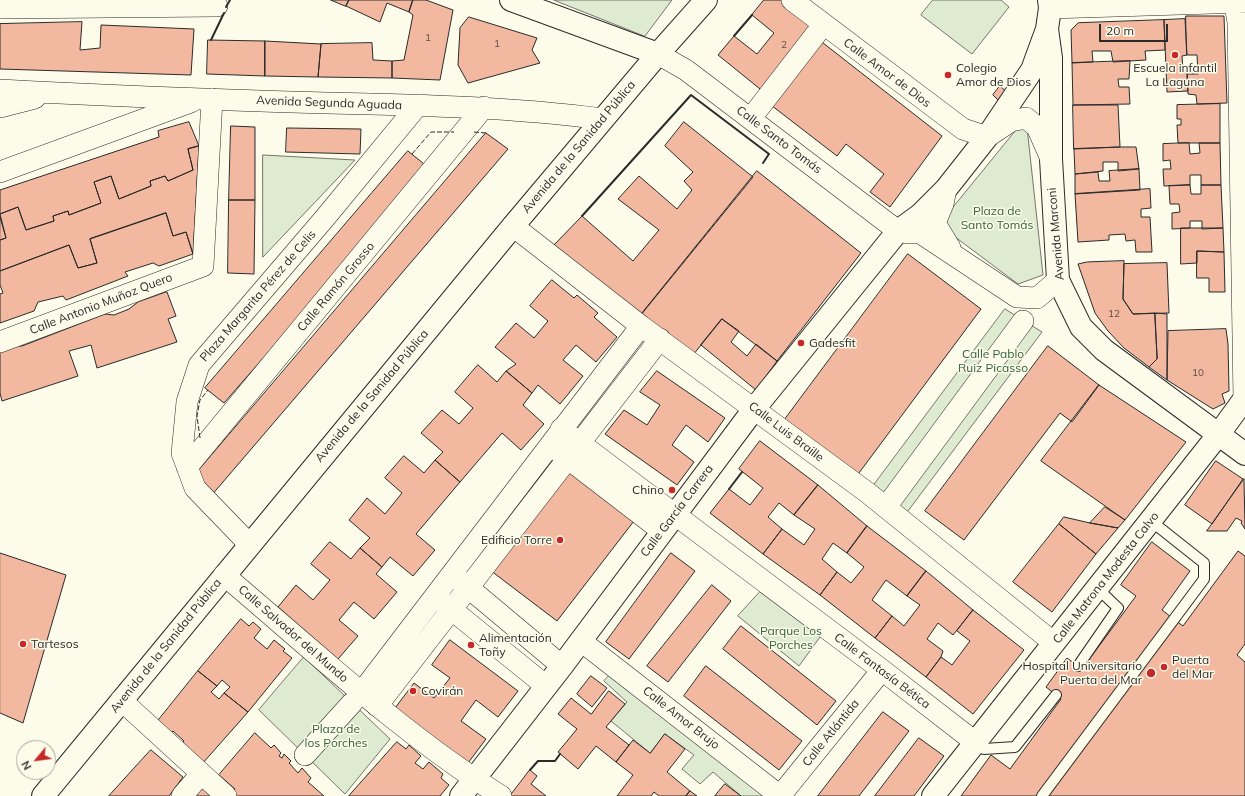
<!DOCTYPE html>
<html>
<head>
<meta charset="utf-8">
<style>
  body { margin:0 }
  #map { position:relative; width:1245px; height:796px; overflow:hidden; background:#fdfbea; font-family:Mulish,sans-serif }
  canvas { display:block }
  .north { position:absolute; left:16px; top:740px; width:40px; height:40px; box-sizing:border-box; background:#fdfbea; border:1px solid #a9a89e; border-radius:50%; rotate:241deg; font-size:11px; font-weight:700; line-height:16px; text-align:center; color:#2b2b2b }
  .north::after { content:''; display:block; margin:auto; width:14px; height:18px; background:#c62828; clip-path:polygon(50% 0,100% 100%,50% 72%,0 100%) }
  .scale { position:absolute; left:1099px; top:24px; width:69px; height:18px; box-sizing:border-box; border:2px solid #2b2b2b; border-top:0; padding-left:5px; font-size:12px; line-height:14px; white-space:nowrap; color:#2b2b2b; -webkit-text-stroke:3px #fdfbea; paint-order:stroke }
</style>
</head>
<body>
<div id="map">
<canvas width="1245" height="796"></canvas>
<div class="north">N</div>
<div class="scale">20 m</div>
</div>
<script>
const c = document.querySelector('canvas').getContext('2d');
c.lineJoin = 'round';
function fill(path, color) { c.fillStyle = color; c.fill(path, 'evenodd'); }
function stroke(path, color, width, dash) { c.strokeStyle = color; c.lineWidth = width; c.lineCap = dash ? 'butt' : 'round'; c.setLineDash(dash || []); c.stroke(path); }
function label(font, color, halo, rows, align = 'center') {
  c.font = font + ' Mulish,sans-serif'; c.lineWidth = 3; c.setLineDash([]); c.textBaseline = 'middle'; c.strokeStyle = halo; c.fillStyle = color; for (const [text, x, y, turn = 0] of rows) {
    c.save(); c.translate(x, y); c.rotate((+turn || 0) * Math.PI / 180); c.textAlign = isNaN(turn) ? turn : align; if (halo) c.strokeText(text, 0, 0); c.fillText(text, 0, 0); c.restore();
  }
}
const green = new Path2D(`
  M554 0H672L645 36Z
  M933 0H1001L1009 7 972 54 921 15Z
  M1026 118 1043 275 1018 284 939 225Z
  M263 155 355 160 263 257Z
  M1005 309 1042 332 902 519 868 493Z
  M760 592 820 637 799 666 738 616Z
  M304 657 390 739 345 794 259 710Z
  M613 672 769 796H741L713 772 700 784 682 769 694 755 665 734 650 753 611 721 627 702 604 681Z`);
fill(green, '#deebd1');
stroke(green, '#74746e', 1);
const building = new Path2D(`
  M331 0H349L346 6Z
  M349 0H413L409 12 387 3 380 22 346 6Z
  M413 0H426L453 10 440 80 392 78V61L404 60 413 15 409 12Z
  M764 0H785L819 27 765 93 718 55 734 36 757 54 774 33 752 15Z
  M1186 16H1224L1227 103 1197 104 1196 95 1188 94 1187 74H1198L1197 55H1187Z
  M469 17 537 38 532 50 540 63 468 83 458 65 460 28Z
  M1185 19 1187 55 1182 56 1183 71H1187L1188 91 1167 92 1164 20Z
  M1164 20 1165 50 1145 51 1146 60 1113 62 1111 51H1092L1093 62 1072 63 1071 30 1078 23Z
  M82 22 80 50 100 48 101 25 194 29 191 75 0 69V24Z
  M818 39 942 136 890 207 870 192 884 174 846 144 837 156 767 102Z
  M208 40 265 41V76L207 74Z
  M265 41 321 44 318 77 265 76Z
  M372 43 373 60 392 61V78L318 77 321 44Z
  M1130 61 1129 79H1118L1119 87H1129L1130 104 1073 105 1072 63Z
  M1000 86 1009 94 1001 103 993 95Z
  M1220 104V143H1178L1177 125H1181V119H1177V105Z
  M1073 105H1118L1120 147 1074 149Z
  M189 122 199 146 188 149 193 170 168 181 165 176 150 181 151 186 119 199 111 176 94 182 101 203 69 215 68 211 53 216 54 221 26 230 18 207 0 214V190L159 137 158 131Z
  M684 122 753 177 640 316 553 246 582 216 633 261 659 230 618 199 639 176 677 209 692 190 684 181 693 172 665 146Z
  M231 126 255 127V200H229Z
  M287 128 361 129 360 154 286 152Z
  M486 133 508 149 211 496 194 476Z
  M1189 143 1190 154 1200 153 1199 143H1220L1221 185H1201V175H1190V185L1164 186 1163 169H1171L1170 160 1163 161V144Z
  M199 146 193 254 186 232 173 236 166 213 90 239 97 263 78 268 69 245 0 271V240L6 238 0 214 18 207 26 230 54 221 53 216 68 211 69 215 101 203 94 182 111 176 119 199 151 186 150 181 165 176 168 181 193 170 188 149Z
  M1120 147H1136L1139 169 1118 171V162H1103V171L1075 174 1074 149Z
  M408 151 429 168 224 403 205 388Z
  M1139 169 1140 190 1075 194V174L1098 172 1099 181H1110L1109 171Z
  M757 171 861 253 777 361 722 319 693 355 640 316Z
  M1190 185 1191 194H1201V185H1221L1223 228 1202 229V221H1190V228L1172 229V213L1180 212 1179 204H1170L1169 186Z
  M1150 189 1151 208 1141 209V217H1150L1152 252H1136L1135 240 1126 241 1125 234 1109 235V240L1078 242 1075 194Z
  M229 200H255L254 274 228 273Z
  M166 213 173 236 186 232 193 254 159 266 153 263 125 272 128 276 66 300 63 296 38 302 34 311 0 323V294L3 293 0 285V271L69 245 78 268 97 263 90 239Z
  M0 217 6 238 0 240Z
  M1181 228H1223L1224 252 1197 251V263L1181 264Z
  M1197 251 1224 252 1225 292H1209V278H1197Z
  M908 254 981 309 853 481 780 426Z
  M1124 261 1123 299 1133 314 1155 313 1157 359 1149 367 1124 348 1108 331 1095 313 1078 264 1087 262Z
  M1167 263 1169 313 1133 314 1123 299 1124 264Z
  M552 280 574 298 577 295 598 313 594 317 617 337 596 362 576 345 563 360 583 376 560 404 538 385 532 393 506 371 516 364 495 347 516 323 534 338 548 321 530 306Z
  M167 292 176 316 168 319 177 342 97 368 91 345 69 351 78 376 2 401 0 393V349L8 346H22L105 314 114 315 129 309 138 302Z
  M1155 313 1167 314V380L1149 367 1157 359Z
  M722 319 739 331 731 342 747 356 756 344 777 361 756 390 701 345Z
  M1226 329 1228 344 1229 391 1222 394 1225 403 1213 409 1167 380 1168 331Z
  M1048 346 1099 385 1072 422 1060 413 964 540 925 511Z
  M478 365 497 382 506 371 532 393 523 405 544 424 521 450 502 433 460 482 435 460 443 452 421 433 442 410 459 424 473 408 455 392Z
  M657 371 725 418 708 442 686 425 672 445 694 462 677 485 605 434 624 410 647 425 660 405 640 392Z
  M1099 385 1186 442 1125 520 1041 461Z
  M760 441 818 485 794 515 779 503 768 517 782 529 763 554 710 513 729 489 750 505 763 488 739 469Z
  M404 456 424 473 435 460 460 482 416 534 435 550 413 576 390 557 382 567 360 548 370 538 349 520 367 498 385 514 402 493 385 478Z
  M562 459 637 517 557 621 482 564Z
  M1216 461 1243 479 1212 524 1185 505Z
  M1244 479 1245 529 1241 523 1242 521 1236 518 1227 531H1207Z
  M818 485 867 526 847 553 833 543 822 559 837 572 820 595 763 554 782 529 804 545 815 529 794 515Z
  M1105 507 1125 520 1118 528 1090 523Z
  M1064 517 1090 523 1118 528 1096 554 1059 524Z
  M1059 524 1096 554 1052 612 1013 582Z
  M867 526 926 571 907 596 886 580 872 600 892 616 875 638 820 595 837 572 851 583 864 567 847 553Z
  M330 542 351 559 360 548 382 567 376 574 397 592 374 619 354 602 339 620 358 636 338 659 278 607 296 585 313 600 330 580 311 564Z
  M1152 542 1190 571 1162 610 1183 626 1238 551 1245 556V644L1237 655 1245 662V796H961L991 755 1010 769 1061 699 1046 687 1067 658 1082 669 1136 596 1121 585Z
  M0 553 66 575 23 723 0 713Z
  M671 553 695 571 629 659 606 642Z
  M926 571 973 610 953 635 938 623 927 639 943 651 941 657 926 677 875 638 892 616 904 626 920 605 907 596Z
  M712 585 731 601 668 682 647 666Z
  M973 610 1024 650 973 714 926 677 941 657 952 665 970 641 957 631Z
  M241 619 249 626 253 622 261 629 254 638 267 649 274 640 285 649 283 651 292 658 248 712 224 693 230 687 222 680 217 686 198 671Z
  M741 626 836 701 817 725 723 649Z
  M450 640 518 691 498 717 476 700 461 721 486 739 465 767 392 712 414 683 434 698 450 678 432 665Z
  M706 666 802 741 779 770 684 696Z
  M198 671 217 686 211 692 219 699 224 693 248 712 202 764 178 748 184 741 173 731 167 738 153 727Z
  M591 676 607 688 592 707 577 694Z
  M609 691 625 704 606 727 629 745 616 762 596 746 578 769 558 752 577 729 558 714 571 698 591 714Z
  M883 712 909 731 859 796H818Z
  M255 733 271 748 274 745 281 753 279 756 282 758 284 754 291 761 289 763 298 773 302 768 311 778 308 782 324 796H236L232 792 235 789 219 775Z
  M665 734 685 749 667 772 690 791 686 796H659L654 792 651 796H617L633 775 616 762 633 740 650 753Z
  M919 738 944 756 914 796H875Z
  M397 742 406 749 409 745 421 756 415 763 423 769 429 762 443 774 441 778 449 785 440 796H349Z
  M151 750 183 777 169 796H109Z
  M530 770 537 776 531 784 546 796H510Z
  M204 783 217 796H193Z
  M725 784 741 796H715Z
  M690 791 697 796H686Z`);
fill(building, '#f2b8a0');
stroke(building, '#2b2b2b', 1);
const lane = new Path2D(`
  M1078 666 1118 608 1097 588
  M975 742 984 749 1015 747 1056 695
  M1042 796 1204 579V563L1151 521`);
const street = new Path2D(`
  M792 0 963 129 987 137 1011 121 1026 118 1037 127 1051 159
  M1234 0 1238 22 1244 400
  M0 8 217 6
  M1050 8 1245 2
  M658 54 686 70 898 231 908 233 919 232 1017 297 1037 298 1058 280
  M0 90C109 96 218 100 327 103 420 105 511 107 603 119
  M0 107 35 98
  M751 118 823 25
  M0 172 191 102
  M946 189 943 204 935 223 950 248
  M513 226 641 326 868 493 1054 643
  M0 342 203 266 212 99
  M561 429 882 670 975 742
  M558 451 662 531
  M187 467 484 107
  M886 507 1023 321
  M250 545 195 488 182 453 187 402 199 365 324 219 418 105
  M224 575C314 651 401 733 501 796
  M458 579 562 666
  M441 601 546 686
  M581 641 780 796
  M361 693 641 326
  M121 700 226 796
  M377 706 660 339
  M305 755 352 703
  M182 796 201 774
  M780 796 882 670`);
const secondary = new Path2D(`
  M511 0 658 54
  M1049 0 1050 8 1047 29 1051 58V159L1058 280 1081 327 1104 350 1245 454
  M43 796 513 226 658 54 706 0
  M461 796 562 666 754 409 898 231 920 215 946 189 987 137 1032 70 1047 29
  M933 796 1218 435 1245 398`);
stroke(lane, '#2b2b2b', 12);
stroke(street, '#2b2b2b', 22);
stroke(secondary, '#2b2b2b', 24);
stroke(lane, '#fdfbea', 10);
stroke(street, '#fdfbea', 21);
stroke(secondary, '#fdfbea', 22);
stroke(new Path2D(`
  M474 132 486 133
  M412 154 431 132H454
  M200 438 197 416 200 400 208 390`), '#2b2b2b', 1, [5, 2]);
stroke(new Path2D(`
  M226 7 230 0
  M734 36 752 15
  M211 40 224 13
  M582 216 691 95 769 154 763 163
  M729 489 742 472
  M530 770 538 761H555L560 754`), '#2b2b2b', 2);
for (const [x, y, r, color] of [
  [1175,55,4,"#c62828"],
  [948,75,4,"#c62828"],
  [801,343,4,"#c62828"],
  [672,490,4,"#c62828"],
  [560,540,4,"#c62828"],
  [23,644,4,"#c62828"],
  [471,645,4,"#c62828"],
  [1164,667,4,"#c62828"],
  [1151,673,5,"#c62828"],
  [413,691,4,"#c62828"]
]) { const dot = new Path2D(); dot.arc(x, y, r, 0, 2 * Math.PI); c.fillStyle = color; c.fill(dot); stroke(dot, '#fdfbea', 1.5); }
label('10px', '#5d4e48', null, [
  ["1",428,38],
  ["1",497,44],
  ["2",784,45],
  ["12",1114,314],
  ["10",1198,373]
]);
label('12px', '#2b2b2b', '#fdfbea', [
  ["Colegio",956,68],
  ["Amor de Dios",956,82],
  ["Escuela infantil",1175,68,"center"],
  ["La Laguna",1175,82,"center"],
  ["Gadesfit",809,343],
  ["Chino",664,490,"right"],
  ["Edificio Torre",552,540,"right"],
  ["Alimentación",479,638],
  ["Toñy",479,652],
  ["Tartesos",31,644],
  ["Puerta",1172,660],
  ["del Mar",1172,674],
  ["Hospital Universitario",1142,666,"right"],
  ["Puerta del Mar",1142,680,"right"],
  ["Covirán",421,691]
], 'left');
label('12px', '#2b2b2b', '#fdfbea', [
  ["Calle Amor de Dios",887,73,37],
  ["Avenida Segunda Aguada",329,103,2],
  ["Calle Santo Tomás",779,140,37],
  ["Avenida de la Sanidad Pública",579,147,-50],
  ["Avenida Marconi",1056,234,-95],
  ["Calle Ramón Grosso",336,287,-50],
  ["Plaza Margarita Pérez de Celis",258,296,-49],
  ["Calle Antonio Muñoz Quero",101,304,-21],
  ["Avenida de la Sanidad Pública",372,396,-50],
  ["Calle Luis Braille",786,432,37],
  ["Calle García Carrera",677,511,-53],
  ["Calle Matrona Modesta Calvo",1106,578,-52],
  ["Calle Salvador del Mundo",293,634,41],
  ["Avenida de la Sanidad Pública",166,646,-51],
  ["Calle Fantasía Bética",882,671,37],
  ["Calle Amor Brujo",681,718,38],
  ["Calle Atlántida",831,733,-51]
]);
label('12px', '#34623c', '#fdfbea', [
  ["Plaza de",997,211],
  ["Santo Tomás",997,225],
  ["Calle Pablo",993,354],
  ["Ruiz Picasso",993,368],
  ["Parque Los",791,631],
  ["Porches",791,645],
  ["Plaza de",336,729],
  ["los Porches",336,743]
]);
</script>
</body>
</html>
